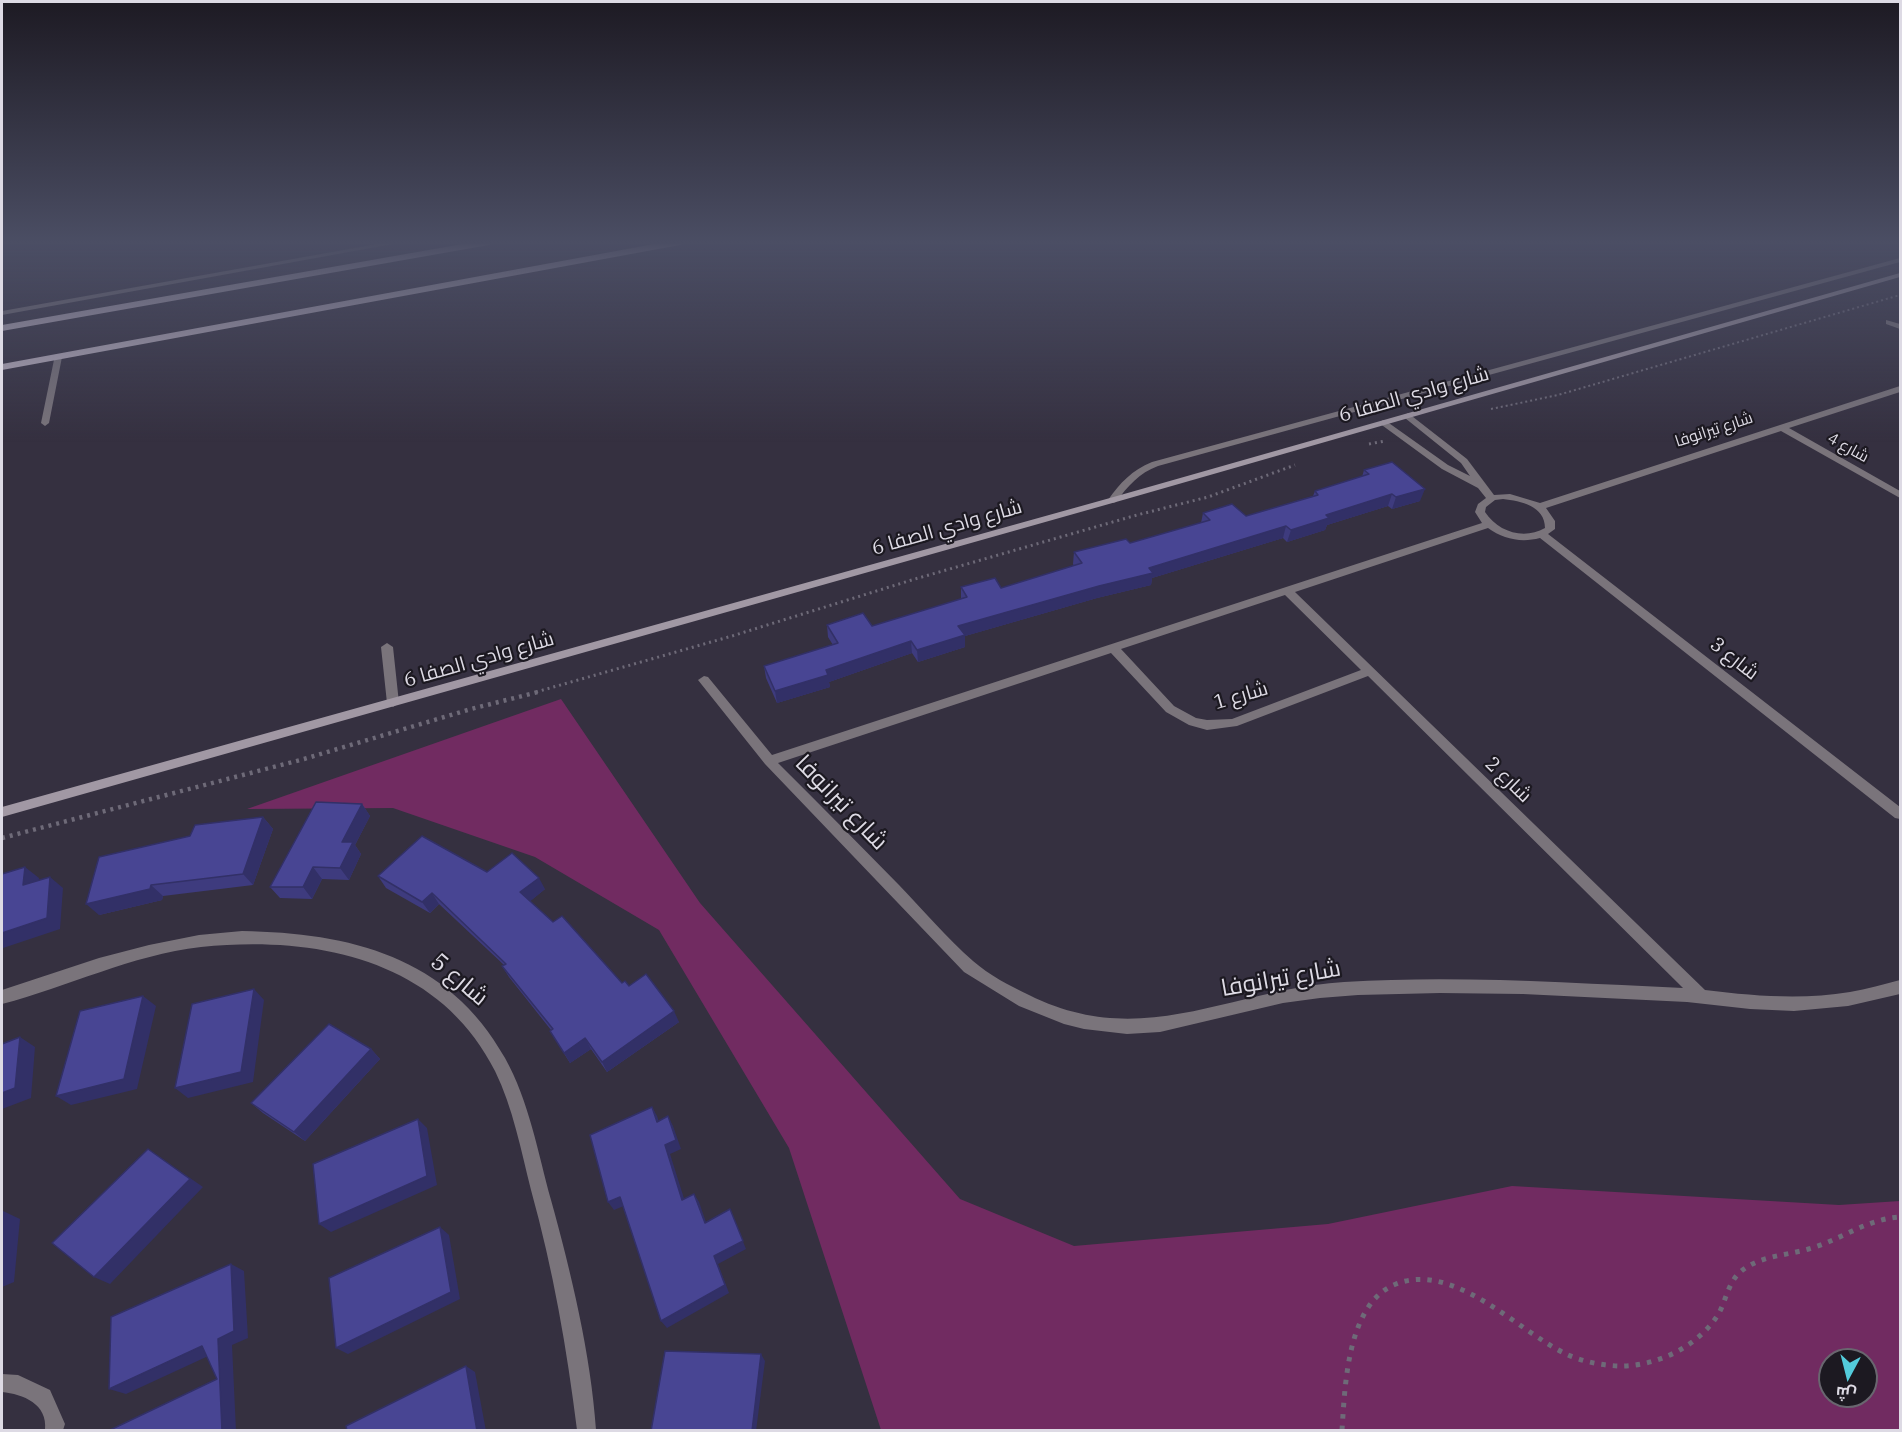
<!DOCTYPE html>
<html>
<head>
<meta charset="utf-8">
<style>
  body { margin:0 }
  #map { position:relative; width:1902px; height:1432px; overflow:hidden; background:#353040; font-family:"IBM Plex Serif",Cairo,serif }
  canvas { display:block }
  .frame { position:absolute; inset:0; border:3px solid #dddae4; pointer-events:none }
  .north { position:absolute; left:1818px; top:1348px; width:60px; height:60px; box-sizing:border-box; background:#1c1921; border:2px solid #69666f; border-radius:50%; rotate:187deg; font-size:16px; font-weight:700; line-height:24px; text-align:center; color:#dddae4 }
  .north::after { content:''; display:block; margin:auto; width:21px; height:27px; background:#53cbdb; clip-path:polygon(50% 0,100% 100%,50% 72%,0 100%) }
</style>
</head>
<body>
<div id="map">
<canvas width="1902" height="1432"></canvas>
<div class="frame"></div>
<div class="north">ش</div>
</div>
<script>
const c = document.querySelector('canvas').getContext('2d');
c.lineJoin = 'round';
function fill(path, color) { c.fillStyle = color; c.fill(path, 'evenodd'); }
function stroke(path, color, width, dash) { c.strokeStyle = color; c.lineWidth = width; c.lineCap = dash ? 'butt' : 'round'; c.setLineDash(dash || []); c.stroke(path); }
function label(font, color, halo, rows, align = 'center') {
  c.font = font + ' "IBM Plex Serif",Cairo,serif'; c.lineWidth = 4.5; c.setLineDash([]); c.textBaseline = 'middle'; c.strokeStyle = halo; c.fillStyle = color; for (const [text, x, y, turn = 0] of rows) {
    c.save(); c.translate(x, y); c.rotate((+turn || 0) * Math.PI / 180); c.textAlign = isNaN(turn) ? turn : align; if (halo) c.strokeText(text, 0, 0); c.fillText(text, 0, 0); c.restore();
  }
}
fill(new Path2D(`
  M561 699 700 903 960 1199 1074 1246 1328 1224 1512 1186 1839 1205 1900 1201V1430H881L789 1148 659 930 535 857 393 808 247 809ZM1830 1360H1866V1396H1830Z`), '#712b61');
stroke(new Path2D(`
  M1491 409 1558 395 1900 295`), '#6e6a78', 2, [2, 3]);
stroke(new Path2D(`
  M1369 444 1385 441
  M536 692 732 636 915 579 1137 515 1208 497 1295 465`), '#6e6a78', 3, [2, 4]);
stroke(new Path2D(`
  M2 838 304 759 471 709 542 691`), '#6e6a78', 4.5, [3, 5]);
stroke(new Path2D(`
  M1342 1430C1345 1386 1347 1303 1396 1284 1454 1261 1518 1331 1566 1354 1583 1362 1604 1366 1623 1366 1660 1365 1700 1345 1719 1313 1726 1300 1728 1284 1739 1273 1760 1254 1790 1256 1815 1247 1845 1237 1868 1219 1900 1217`), '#6e6a78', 5, [4.5, 7]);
fill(new Path2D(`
  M1900 258V262L1158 466C1139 473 1128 486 1116 502L1113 503 1108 500C1120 483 1132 470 1152 462Z
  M55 355 62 357 49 423 45 426 41 423Z
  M387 643 393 647 399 703 393 707 387 703 381 647Z`), '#7a747b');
fill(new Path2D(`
  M1886 320 1900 324V329L1886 324Z
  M1900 386V392L1789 428 1900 491V498L1781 431 1546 508 1555 521V529L1548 534 1900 807V819L1895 818 1540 538C1521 543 1503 539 1488 528L1295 592 1705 990C1754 996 1802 1000 1850 992 1867 989 1884 984 1900 980V994L1848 1006 1794 1011 1750 1009 1687 1002 1523 994 1440 993 1358 995 1320 998 1283 1003 1160 1032 1127 1034 1084 1029 1064 1024 1019 1006 964 972 765 764 698 680 704 676 708 677 772 755 1482 523 1475 512 1478 504 1486 498 1478 488 1442 469 1379 423 1383 420 1386 421 1448 465 1470 476 1461 463 1405 418 1404 416 1408 413 1467 459 1494 495 1510 494 1540 503ZM1503 499C1521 501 1545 506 1545 528 1524 540 1498 532 1485 512L1486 507 1495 500ZM1285 595 1361 670 1232 719 1207 720 1196 718 1174 706 1121 649ZM1111 653 1166 712 1189 725 1207 730 1237 726 1368 676 1683 988C1570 983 1457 975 1344 982 1230 989 1143 1052 1029 995 1010 986 989 975 973 961 947 938 923 910 899 885 859 844 819 804 778 763Z
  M242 931C350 933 448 956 505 1058 529 1101 538 1153 551 1200 571 1272 591 1355 596 1430H577C567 1349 553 1269 531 1190 521 1150 513 1108 495 1071 439 959 315 935 201 947 131 955 68 987 2 1004V990L99 958 149 945 199 935Z
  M2 1374 18 1375 50 1390 65 1424 63 1430H45C48 1404 23 1394 2 1392Z`), '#7a747b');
fill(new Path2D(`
  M388 242H404L2 315V311Z`), '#7a747b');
fill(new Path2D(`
  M1900 273V277L1116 502 2 817V807L1110 498Z`), '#a198a4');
fill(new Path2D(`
  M474 242H493L489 245 2 331V325Z
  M665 242H684L680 245 2 370V364Z`), '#bfb4c3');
fill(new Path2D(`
  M1364 470 1420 501 1392 509 1388 506 1327 525 1325 530 1287 542 1283 538 1152 578 1151 585 1097 598 965 636V647L918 662 912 653 829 682 830 687 777 703 766 678 764 666 833 645 828 637 827 625 872 626 961 599V587L1001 588 1074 566 1073 564 1074 552 1130 543 1201 523 1203 513 1246 516 1313 496 1315 491 1362 477Z
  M362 804 370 816 355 845 361 854 349 880 322 879 312 899 280 898 270 887Z
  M263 817 273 829 253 885 163 896 162 900 99 915 190 836Z
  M487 872 545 889 530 901 622 983 629 986 679 1022 607 1072 591 1049 570 1063 550 1031 551 1030 509 977 502 966 504 965 439 904 430 913 386 888 378 876Z
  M371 1049 380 1059 305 1141 263 1113 251 1103Z`), '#3e3b7e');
fill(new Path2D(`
  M1425 489 1420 501 1392 509 1396 497Z
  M1392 494 1388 506 1327 525 1325 530 1287 542 1291 530 1326 515Z
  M1286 526 1283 538 1152 578 1151 585 1097 598 965 636V647L918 662 917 650 958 626Z
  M911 641 912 653 829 682 830 687 777 703 775 691 826 670Z
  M362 804 370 816 355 845 361 854 349 880 340 868 342 842Z
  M263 817 273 829 253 885 243 874Z
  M25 867 39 878 37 897 23 885Z
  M313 867 322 879 312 899 303 887Z
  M50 877 63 888 60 929 3 948 2 947V933Z
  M539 878 545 889 527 904 520 892Z
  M151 885 163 896 162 900 99 915 86 904Z
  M432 893 439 904 430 913 422 902Z
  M254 989 264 1000 253 1082 188 1098 175 1088Z
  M143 996 156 1006 137 1089 71 1105 56 1096Z
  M674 1011 679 1022 607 1072 602 1062Z
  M20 1037 35 1047 31 1098 2 1109V1093Z
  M585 1038 591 1049 570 1063 564 1053Z
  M371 1049 380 1059 305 1141 294 1132Z
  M652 1107 657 1116 662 1131 657 1122Z
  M668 1116 673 1126 681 1149 670 1154 687 1208 682 1200 665 1145Z
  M418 1119 427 1128 437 1185 331 1232 319 1224Z
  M148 1149 203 1187 110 1284 94 1277Z
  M694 1194 699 1202 709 1231 705 1223Z
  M620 1197 626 1205 614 1210 608 1202Z
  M730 1209 746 1249 718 1264 729 1293 667 1328 661 1321 714 1256Z
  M3 1211 20 1219 14 1282 2 1287V1224Z
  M440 1227 449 1235 460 1299 348 1354 336 1348Z
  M231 1264 244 1271 248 1338 232 1345 236 1431H222L218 1339Z
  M202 1346 217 1352 126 1394 109 1389Z
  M761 1354 765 1361 756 1431H752Z
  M466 1366 475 1372 486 1431H477Z`), '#323067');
const building = new Path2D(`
  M1392 462 1425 489 1396 497 1392 494 1326 515 1329 518 1291 530 1286 526 1149 568 1153 573 1099 586 958 626 965 635 917 650 911 641 826 670 828 675 775 691 764 666 838 643 827 625 863 613 872 626 967 597 961 587 995 578 1001 588 1082 563 1074 552 1126 539 1130 543 1210 520 1203 513 1232 504 1246 516 1318 495 1315 491 1369 474 1364 470Z
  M316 802 362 804 342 842H353L340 868 313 867 303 887H270Z
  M263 817 243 874 151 885 150 889 86 904 99 857 190 836 195 825Z
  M422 836 487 872 512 853 539 878 520 892 553 922 562 916 622 983 625 981 629 986 646 974 674 1011 602 1062 585 1038 564 1053 550 1031 553 1029 502 966 506 964 432 893 422 902 378 876Z
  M25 867 23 885 50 877 47 918 2 933V874Z
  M254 989 241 1072 175 1088 192 1004Z
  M143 996 124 1079 56 1096 80 1011Z
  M329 1024 371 1049 294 1132 251 1103Z
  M20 1037 15 1088 2 1093V1044Z
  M652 1107 657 1122 668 1116 676 1140 665 1145 682 1200 694 1194 705 1223 730 1209 743 1241 714 1256 725 1285 661 1321 620 1197 608 1202 590 1135Z
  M418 1119 427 1176 319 1224 313 1164Z
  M148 1149 190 1179 94 1277 52 1243Z
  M440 1227 451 1292 336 1348 329 1278Z
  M231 1264 234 1331 218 1339 222 1431H108L217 1379 202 1346 109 1389 111 1317Z
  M665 1351 761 1354 752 1431H651Z
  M466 1366 477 1431H347L346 1426Z`);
fill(building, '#484593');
stroke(building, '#323067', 1.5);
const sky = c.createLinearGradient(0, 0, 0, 442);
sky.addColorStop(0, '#1d1a23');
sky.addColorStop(0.55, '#4b4e64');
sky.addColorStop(1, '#4b4e6400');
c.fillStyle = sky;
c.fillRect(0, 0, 1902, 442);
label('16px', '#dddae4', '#1c1921', [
  ["شارع تيرانوفا",1714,430,-18],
  ["شارع 4",1848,448,29]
]);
label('20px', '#dddae4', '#1c1921', [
  ["شارع وادي الصفا 6",1414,395,-16],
  ["شارع وادي الصفا 6",947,528,-16],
  ["شارع 3",1734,659,38],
  ["شارع وادي الصفا 6",479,660,-16],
  ["شارع 1",1241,696,-16],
  ["شارع 2",1508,780,44]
]);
label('24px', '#dddae4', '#1c1921', [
  ["شارع تيرانوفا",841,803,46],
  ["شارع تيرانوفا",1281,979,-10],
  ["شارع 5",459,980,40]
]);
</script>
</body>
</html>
